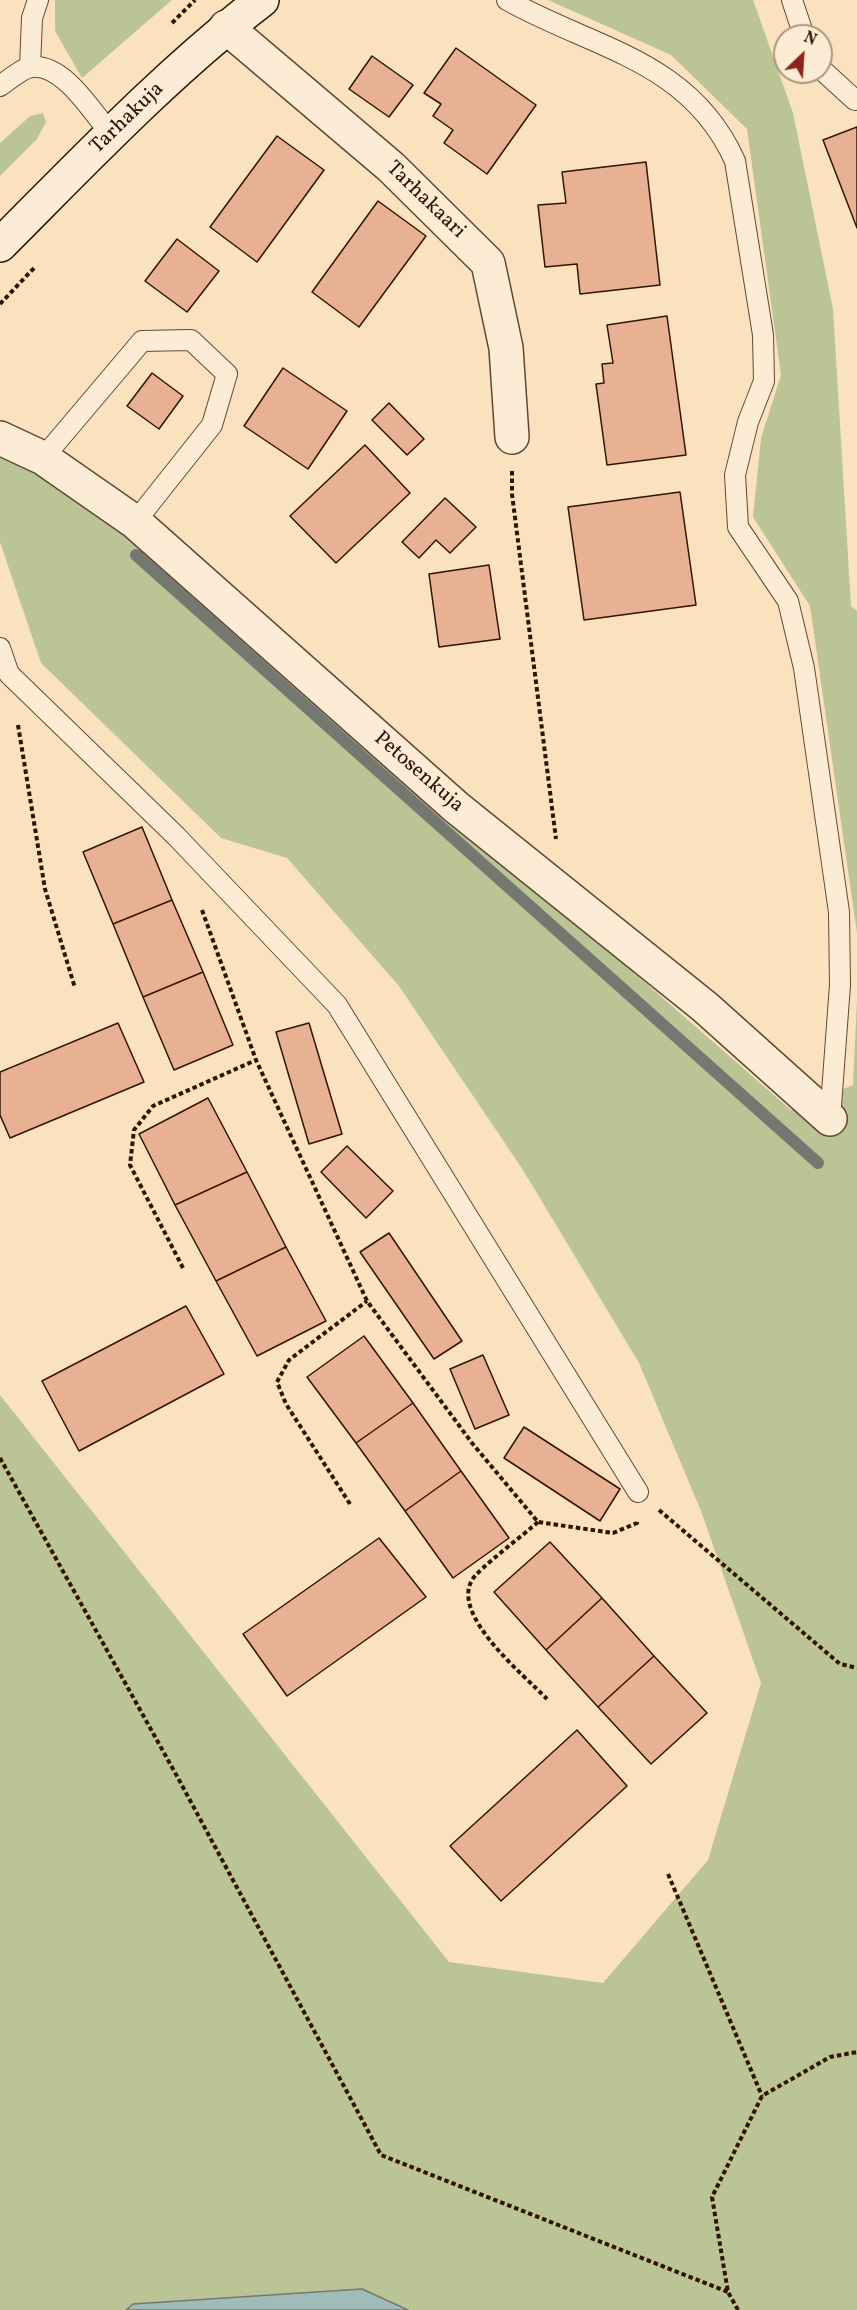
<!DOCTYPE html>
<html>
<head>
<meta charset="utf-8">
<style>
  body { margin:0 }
  #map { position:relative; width:857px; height:2310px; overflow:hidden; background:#fbe2bf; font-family:Vollkorn,serif }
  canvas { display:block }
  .north { position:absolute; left:773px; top:24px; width:60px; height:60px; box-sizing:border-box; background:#fcecd5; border:2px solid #ab9581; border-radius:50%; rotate:25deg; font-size:16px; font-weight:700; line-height:24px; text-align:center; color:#321303 }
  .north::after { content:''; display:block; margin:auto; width:21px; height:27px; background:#8f2418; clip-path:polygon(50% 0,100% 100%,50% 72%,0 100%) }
</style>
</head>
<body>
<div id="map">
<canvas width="857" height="2310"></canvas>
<div class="north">N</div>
</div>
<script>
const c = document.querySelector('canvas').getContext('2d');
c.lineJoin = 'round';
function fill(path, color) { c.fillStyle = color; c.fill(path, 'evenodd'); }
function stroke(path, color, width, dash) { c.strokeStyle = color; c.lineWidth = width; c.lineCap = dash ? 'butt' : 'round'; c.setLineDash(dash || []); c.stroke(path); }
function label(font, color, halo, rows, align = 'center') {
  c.font = font + ' Vollkorn,serif'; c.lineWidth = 4.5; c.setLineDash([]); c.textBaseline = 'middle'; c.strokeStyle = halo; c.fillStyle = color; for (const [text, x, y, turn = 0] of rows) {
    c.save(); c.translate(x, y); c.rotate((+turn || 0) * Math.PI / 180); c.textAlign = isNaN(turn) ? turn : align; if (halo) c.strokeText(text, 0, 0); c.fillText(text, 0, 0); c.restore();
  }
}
fill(new Path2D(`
  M55 0H172L82 78 55 31Z
  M548 0H753L793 113 833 309 851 606 857 611V933L810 606 753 517 761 438 781 375 747 129 671 55Z
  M43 113 46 122 37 139 0 176V143L30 116Z
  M0 446 118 522 791 1110 853 1085 857 1000V2310H408L362 2289 133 2304 126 2310H0V1395L449 1962 603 1983 708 1860 761 1683 701 1511 639 1363 523 1170 399 986 287 858 221 838 41 663 0 542Z`), '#bac495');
const water = new Path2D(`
  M362 2289 408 2310H126L133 2304Z`);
fill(water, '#a0bcb8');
stroke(water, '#747870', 1.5);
stroke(new Path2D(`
  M136 555 818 1163`), '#747870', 12);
const building = new Path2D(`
  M456 48 536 105 487 174 444 143 453 130 433 116 441 104 424 93Z
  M372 56 413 85 389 117 349 89Z
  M857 127V228L823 140Z
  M277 136 324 170 257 262 210 227Z
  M646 162 660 285 580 294 577 264 545 267 538 205 566 203 562 172Z
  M378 201 426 236 359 327 312 292Z
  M177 239 219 271 187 312 145 281Z
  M667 316 686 455 607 465 596 384 604 383 602 364 613 363 607 325Z
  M283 368 347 411 308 469 244 426Z
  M152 373 183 396 159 429 127 406Z
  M389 403 424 439 407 455 372 420Z
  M365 445 410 493 336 563 290 516Z
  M680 492 696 605 584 620 568 507Z
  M445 498 476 527 450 553 436 540 419 558 402 542Z
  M489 565 500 639 439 647 429 574Z
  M142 827 172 900 113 924 83 852Z
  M172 900 203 972 143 997 113 924Z
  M203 972 233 1045 174 1070 143 997Z
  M118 1023 144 1082 10 1138 0 1115V1072Z
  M309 1023 342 1134 309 1144 276 1032Z
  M208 1098 247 1172 175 1205 139 1134Z
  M347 1146 393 1191 366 1218 321 1172Z
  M247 1172 286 1247 216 1281 175 1205Z
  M389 1233 462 1341 434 1359 360 1252Z
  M286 1247 326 1321 257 1356 216 1281Z
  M186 1306 224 1374 79 1451 42 1381Z
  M364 1336 413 1403 356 1443 307 1377Z
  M483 1355 509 1415 475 1429 450 1369Z
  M413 1403 461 1471 405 1511 356 1443Z
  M524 1427 620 1489 600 1521 504 1458Z
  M461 1471 509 1538 453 1578 405 1511Z
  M379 1538 426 1597 287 1696 243 1634Z
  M550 1542 602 1598 546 1650 494 1592Z
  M602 1598 654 1656 598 1707 546 1650Z
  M654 1656 707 1713 651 1764 598 1707Z
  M577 1730 627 1786 501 1901 450 1846Z`);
fill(building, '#e9b193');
stroke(building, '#321303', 1.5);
const lane = new Path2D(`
  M507 0C592 48 690 60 735 161L763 335 764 381 748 422 735 475 738 527 788 601 804 668 839 912 840 985 830 1119
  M792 0 804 36
  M30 67 32 18 38 0
  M821 69 855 100
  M0 86C9 80 22 68 32 67 64 64 92 112 111 134
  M43 458 142 341 191 340 227 374 212 425 135 522
  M0 648 9 674 176 836 337 1005 638 1492`);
const street = new Path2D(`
  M226 27 391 167 488 263 506 348 512 437
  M0 438 43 458 135 522 456 807 705 1007 830 1119`);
const secondary = new Path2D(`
  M0 245C84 161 167 73 262 0`);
stroke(lane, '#644732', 22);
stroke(street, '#644732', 36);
stroke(secondary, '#321303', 36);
stroke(new Path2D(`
  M172 23 195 0
  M0 304 34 268
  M512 471V494L556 839
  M18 725 45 889 75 988
  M202 910 256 1060 367 1301 472 1443 538 1522 613 1533 637 1523V1521
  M183 1268 130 1165 134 1130 153 1106 256 1060
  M0 1458 178 1778 381 2155 728 2292
  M350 1504 286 1404 277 1382 289 1360 367 1301
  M659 1510 840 1664 857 1668
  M538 1522C526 1533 478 1569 472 1580 451 1616 524 1675 547 1699
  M668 1874 762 2096
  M738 2310 728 2292 712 2197 762 2096 830 2057 857 2052`), '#321303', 4, [4.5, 3]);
stroke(lane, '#fcecd5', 20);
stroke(street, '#fcecd5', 33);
stroke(secondary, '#fcecd5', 33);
label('21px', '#321303', '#fcecd5', [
  ["Tarhakuja",128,119,-44],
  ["Tarhakaari",425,201,44],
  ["Petosenkuja",418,773,41]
]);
</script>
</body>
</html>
